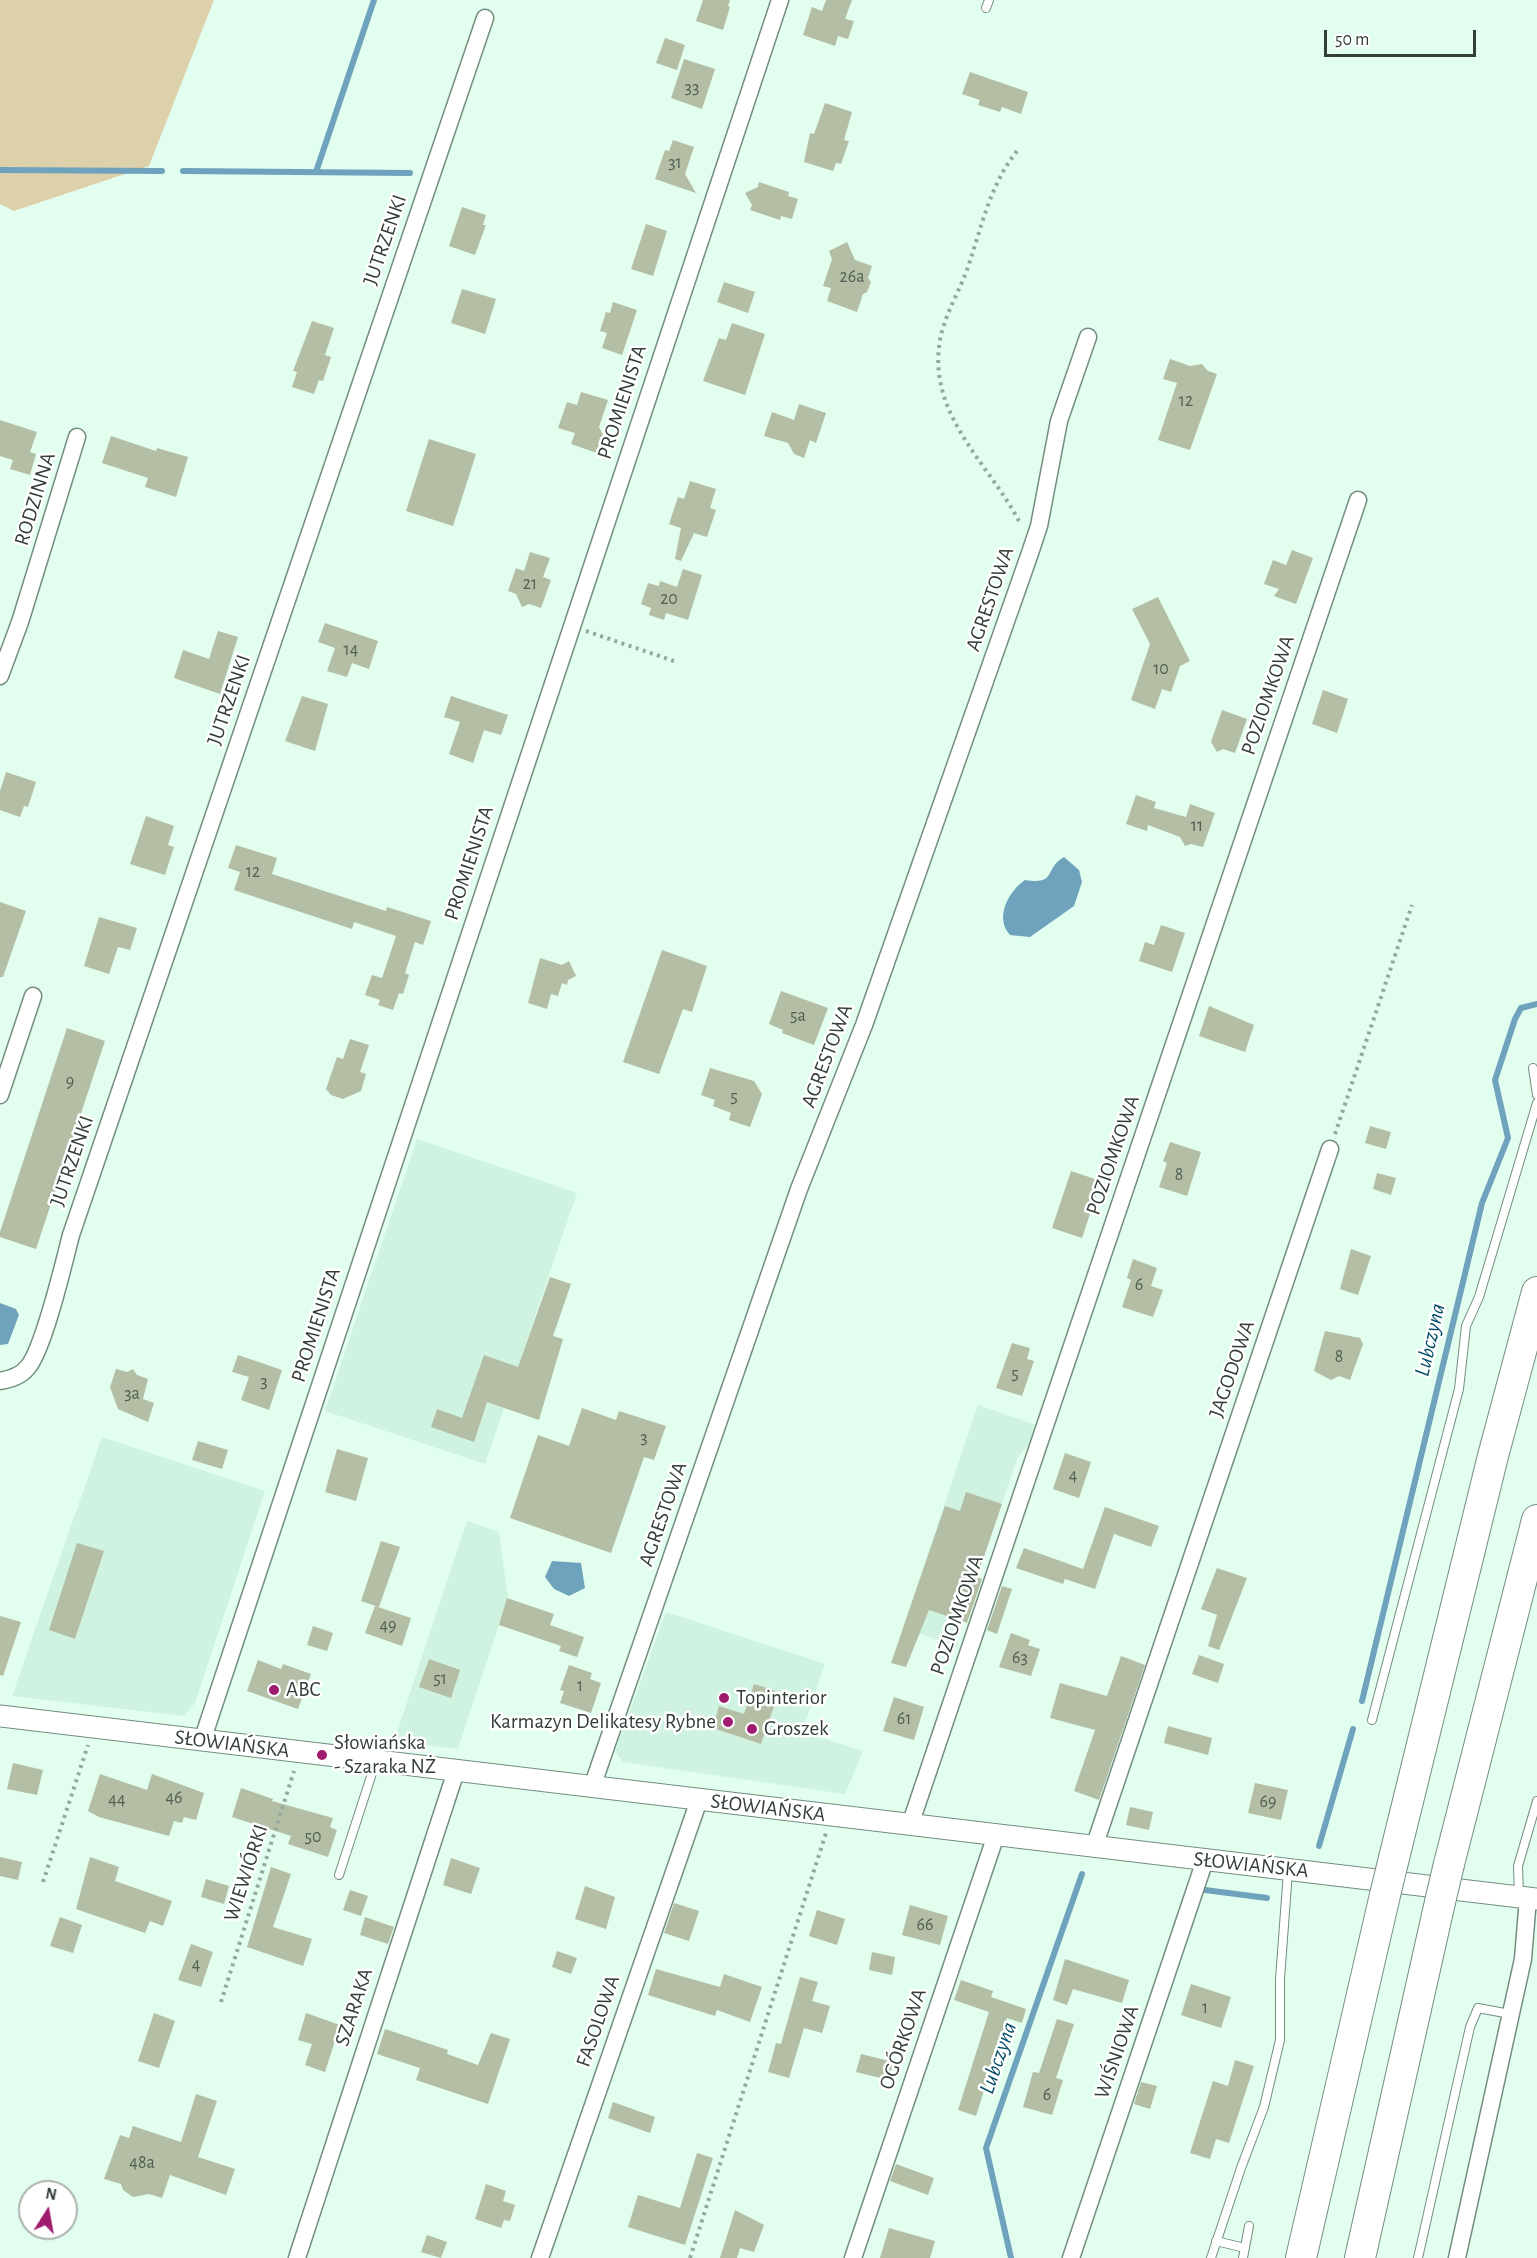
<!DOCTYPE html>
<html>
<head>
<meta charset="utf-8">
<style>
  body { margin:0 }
  #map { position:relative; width:1537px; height:2258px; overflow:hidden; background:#e1feee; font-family:"Alegreya Sans",sans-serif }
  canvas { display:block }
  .north { position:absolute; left:18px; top:2180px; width:60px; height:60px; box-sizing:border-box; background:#fff; border:2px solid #adb2af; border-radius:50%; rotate:11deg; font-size:16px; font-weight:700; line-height:24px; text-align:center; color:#333e38 }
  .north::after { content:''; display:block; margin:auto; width:21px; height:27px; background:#9f1c6e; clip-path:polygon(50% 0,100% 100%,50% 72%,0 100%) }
  .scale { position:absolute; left:1324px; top:30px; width:152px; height:27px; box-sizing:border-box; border:3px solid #333e38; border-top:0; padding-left:8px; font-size:18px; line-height:21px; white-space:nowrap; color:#333e38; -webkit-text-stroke:4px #fff; paint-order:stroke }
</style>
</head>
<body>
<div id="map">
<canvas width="1537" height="2258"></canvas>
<div class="north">N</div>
<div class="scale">50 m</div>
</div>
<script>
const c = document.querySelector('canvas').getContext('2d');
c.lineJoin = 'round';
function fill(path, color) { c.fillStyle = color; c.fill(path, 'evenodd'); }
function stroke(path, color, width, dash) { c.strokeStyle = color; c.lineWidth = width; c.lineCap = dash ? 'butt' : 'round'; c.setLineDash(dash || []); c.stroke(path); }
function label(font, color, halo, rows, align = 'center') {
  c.font = font + ' "Alegreya Sans",sans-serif'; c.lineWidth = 5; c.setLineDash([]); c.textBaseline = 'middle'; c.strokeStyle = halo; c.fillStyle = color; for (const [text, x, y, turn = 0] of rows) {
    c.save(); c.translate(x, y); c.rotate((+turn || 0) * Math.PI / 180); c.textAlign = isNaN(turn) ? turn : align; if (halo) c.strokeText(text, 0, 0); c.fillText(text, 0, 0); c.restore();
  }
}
fill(new Path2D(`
  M417 1139 577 1193 485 1464 325 1411Z
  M978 1405 1036 1425 1030 1442 1017 1459 957 1637 959 1648 903 1627Z
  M102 1437 265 1491 195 1703 184 1716 12 1696Z
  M467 1521 499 1532 508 1598 458 1749 394 1742Z
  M666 1612 825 1664 802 1732 863 1751 845 1794 623 1762 615 1751Z`), '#cff3e0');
fill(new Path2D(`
  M0 0H214L149 166 14 211 0 204Z`), '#ddd1ac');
fill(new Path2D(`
  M1064 857 1079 870 1082 882 1074 906 1030 937 1010 935C994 917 1009 891 1025 880 1058 885 1043 869 1064 857Z
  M0 1303 16 1309 19 1315 8 1344 0 1345Z
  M552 1561 581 1563 585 1588 569 1596 554 1589 545 1577Z`), '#6fa3bd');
stroke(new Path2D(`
  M0 170 162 171
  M183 171 410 173
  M316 172 374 0
  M1362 1701 1482 1203 1508 1138 1495 1080 1515 1019 1521 1008 1537 1004
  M1319 1846 1353 1729
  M1205 1890 1267 1898
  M1011 2258 986 2148 1082 1874`), '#6fa3bd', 6);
fill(new Path2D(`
  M703 0H730L728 6 730 7 723 30 696 21Z
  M826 0H852L845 19 854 21 848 39 838 36 835 46 803 35 812 7 822 11Z
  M665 38 685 45 677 70 656 63Z
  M684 59 715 69 702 109 671 98Z
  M970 72 1028 92 1021 114 1002 107 1000 112 978 105 980 100 962 94Z
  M825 103 852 112 844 140 849 141 841 164 836 163 833 171 804 162 810 133 814 134Z
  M673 140 694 147 685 174 696 193 655 179 665 150 669 151Z
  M759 182 789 192 788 196 798 199 792 219 781 216 780 220 750 210 752 205 745 193 758 187Z
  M462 207 486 215 483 225H486L475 255 449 246Z
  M646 224 667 231 653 276 631 269Z
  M847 242 855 260 872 266 868 278 871 282 867 292 863 294 857 312 827 301 831 288 823 286 832 259 829 251Z
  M724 282 755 292 748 313 717 302Z
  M462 289 496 299 485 334 451 323Z
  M613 302 637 310 622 355 602 348 607 333 600 331 606 312 610 313Z
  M312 321 334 328 325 355 331 357 323 381 319 380 314 394 292 387 297 372 293 371Z
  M732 323 765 334 745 395 703 381 719 338 726 340Z
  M1170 359 1190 366 1202 364 1208 371 1217 374 1190 450 1158 440 1177 383 1163 379Z
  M581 392 608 400 599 427 603 435 597 453 571 444 575 433 558 428 567 402 577 405Z
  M799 404 826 413 816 443 810 440 804 458 794 454 788 443 764 436 772 412 794 420Z
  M0 420 37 432 30 452 36 454 30 475 10 469 13 460 0 456Z
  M111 436 156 451 157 448 188 457 176 497 145 487 148 478 102 463Z
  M429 439 476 454 453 526 406 511Z
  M690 481 716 489 710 508 716 510 707 537 694 533 681 561 675 559 681 528 669 524 678 497 684 499Z
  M1292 550 1313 558 1296 604 1274 596 1279 589 1264 584 1273 560 1286 565Z
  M530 552 550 558 543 577 551 580 541 608 529 604 522 607 516 594 508 591 516 568 524 571Z
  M683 569 702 575 688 620 666 613 664 620 649 615 651 608 641 604 648 583 659 586 660 581 677 587Z
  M1158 597 1190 661 1180 666 1171 692 1162 689 1155 709 1131 700 1150 644 1132 609Z
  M325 623 378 641 369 669 352 663 347 677 327 671 335 648 318 642Z
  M218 631 238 637 220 694 174 678 183 650 209 659Z
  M1323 690 1348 699 1337 733 1312 724Z
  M302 696 328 704 315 751 285 741Z
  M451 696 508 715 501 735 484 730 473 763 449 754 460 722 444 717Z
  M1222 710 1247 719 1235 753 1223 749 1217 752 1211 742Z
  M6 772 36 782 28 807 24 806 20 817 0 810V791Z
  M1136 795 1156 802 1154 808 1186 817 1190 804 1215 813 1203 847 1191 844 1185 846 1180 837 1148 825 1147 831 1126 824Z
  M146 816 174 826 168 845 174 847 165 875 130 864Z
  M236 845 277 858 272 874 386 911 387 907 431 921 423 945 415 942 405 973 409 975 403 994 399 993 393 1010 378 1005 380 1000 365 995 372 975 382 978 396 936 354 922 352 929 234 890 240 872 228 868Z
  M0 902 26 911 3 977H0Z
  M99 917 137 928 130 950 118 947 109 974 84 966Z
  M1161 925 1185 933 1172 972 1139 961 1145 942 1154 945Z
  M662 950 707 966 692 1012 683 1009 659 1074 623 1062Z
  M540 958 562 965 569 961 576 976 568 980 567 985 562 983 558 996 551 994 547 1009 528 1003Z
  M781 991 828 1008 814 1045 782 1033 783 1030 769 1024Z
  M1209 1006 1254 1025 1245 1052 1199 1036Z
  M67 1028 105 1041 36 1249 0 1237V1232Z
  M350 1039 369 1045 360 1072 366 1074 361 1091 343 1099 331 1095 326 1089 337 1057 343 1059Z
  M710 1068 754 1081 762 1094 750 1127 729 1120 731 1113 713 1106 715 1100 701 1095Z
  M1370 1126 1391 1132 1386 1149 1365 1143Z
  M1170 1142 1201 1152 1187 1196 1159 1187 1167 1163 1163 1161Z
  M1071 1171 1101 1181 1082 1238 1052 1228Z
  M1377 1173 1396 1178 1391 1195 1373 1189Z
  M1351 1249 1371 1256 1358 1295 1340 1289Z
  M1133 1259 1157 1268 1151 1286 1163 1290 1153 1317 1122 1307 1131 1280 1127 1278Z
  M550 1277 571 1284 553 1336 563 1339 539 1420 487 1402 474 1442 431 1427 437 1409 462 1418 484 1355 518 1367Z
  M1325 1331 1360 1338 1363 1344 1350 1380 1339 1376 1331 1380 1314 1371Z
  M1012 1343 1030 1348 1027 1359 1034 1361 1022 1396 996 1388Z
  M238 1355 282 1370 269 1410 241 1400 249 1377 232 1372Z
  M116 1369 127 1372 133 1369 137 1375 148 1379 143 1399 154 1403 148 1422 118 1409 110 1387Z
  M582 1408 616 1420 619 1411 666 1426 654 1460 644 1457 611 1553 510 1518 538 1435 569 1446Z
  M198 1441 228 1450 222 1469 192 1460Z
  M337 1449 368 1458 356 1501 325 1492Z
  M1065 1453 1091 1462 1079 1498 1053 1489Z
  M966 1492 1002 1504 977 1577 982 1579 967 1623 929 1610 906 1667 891 1663 945 1506 960 1511Z
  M1105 1507 1159 1526 1151 1547 1114 1534 1095 1589 1065 1579 1063 1584 1016 1568 1024 1548 1083 1569Z
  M381 1541 400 1547 379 1607 361 1601Z
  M77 1543 104 1551 75 1639 49 1630Z
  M1217 1568 1247 1578 1219 1650 1208 1646 1217 1615 1201 1609Z
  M1002 1586 1012 1589 997 1634 987 1630Z
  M507 1598 554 1614 550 1625 584 1637 577 1657 559 1651 561 1646 499 1625Z
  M375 1606 411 1618 402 1646 365 1633Z
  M0 1616 21 1622 3 1676 0 1675Z
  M313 1626 333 1633 327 1651 307 1645Z
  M1011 1633 1030 1640 1028 1645 1040 1649 1031 1676 999 1667Z
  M1199 1655 1224 1664 1218 1683 1192 1674Z
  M1121 1656 1145 1665 1099 1800 1074 1791 1095 1730 1050 1718 1060 1683 1107 1696Z
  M429 1659 460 1670 451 1698 419 1687Z
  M258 1660 281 1669 283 1664 311 1674 298 1709 247 1691Z
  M569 1665 592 1673 590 1679 601 1683 591 1713 560 1703 564 1691 560 1690Z
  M754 1684 779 1692 761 1744 713 1728 719 1706 744 1714Z
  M894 1697 924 1707 914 1740 883 1731Z
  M1168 1726 1212 1738 1208 1755 1164 1743Z
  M13 1763 43 1770 37 1795 7 1789Z
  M100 1774 147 1790 152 1774 204 1793 196 1820 184 1817 182 1823 174 1821 169 1836 99 1817 88 1811Z
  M1255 1783 1288 1790 1281 1820 1248 1813Z
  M241 1788 273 1799 272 1801 333 1818 330 1827 337 1830 328 1857 288 1844 291 1836 232 1817Z
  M1130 1807 1153 1812 1149 1830 1126 1825Z
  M0 1857 22 1862 18 1880 0 1876Z
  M90 1857 119 1867 115 1881 172 1901 163 1926 150 1921 145 1933 76 1909Z
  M451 1858 480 1868 471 1894 443 1885Z
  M271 1867 291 1874 273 1927 312 1939 303 1966 247 1947Z
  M206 1879 229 1886 224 1904 201 1897Z
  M585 1886 615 1897 606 1929 575 1919Z
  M350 1890 368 1896 361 1916 343 1910Z
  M674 1903 699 1911 689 1941 664 1933Z
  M910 1905 948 1916 940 1945 902 1935Z
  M817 1910 845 1919 837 1945 809 1936Z
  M60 1917 82 1925 73 1953 50 1946Z
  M365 1917 394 1927 388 1944 360 1935Z
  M191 1944 213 1952 201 1987 178 1980Z
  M557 1951 577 1958 571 1974 552 1967Z
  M872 1952 895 1957 892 1975 869 1970Z
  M1065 1959 1129 1980 1122 2003 1073 1989 1067 2005 1053 2000Z
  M656 1969 720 1987 724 1974 762 1987 750 2022 717 2010 715 2016 648 1995Z
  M800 1977 818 1982 812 2001 830 2006 822 2033 804 2028 789 2078 768 2072 776 2043 781 2044Z
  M961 1980 993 1991 991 1997 1026 2009 1022 2023 1007 2018 976 2116 958 2110 989 2012 954 2000Z
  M1191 1984 1231 1997 1221 2028 1181 2015Z
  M154 2013 175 2021 159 2068 138 2061Z
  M306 2013 340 2025 325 2072 305 2065 312 2044 298 2040Z
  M1057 2019 1074 2024 1056 2078 1063 2080 1052 2115 1023 2107 1033 2072 1039 2073Z
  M385 2029 448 2050 447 2054 478 2065 491 2033 510 2039 488 2104 416 2080 420 2068 377 2054Z
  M861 2054 893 2062 889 2080 856 2072Z
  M1235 2060 1254 2066 1229 2143 1216 2139 1210 2159 1190 2153 1213 2081 1228 2086Z
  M1141 2082 1157 2086 1150 2109 1134 2104Z
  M196 2094 217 2101 198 2157 235 2169 226 2195 170 2175 162 2198 149 2194 133 2197 123 2190 121 2184 104 2179 120 2135 129 2138 133 2126 181 2142Z
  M613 2102 655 2117 650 2133 608 2118Z
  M697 2153 713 2158 685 2245 628 2227 638 2195 680 2208Z
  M896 2164 934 2178 928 2195 890 2181Z
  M486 2184 506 2191 503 2201 515 2205 510 2221 504 2220 501 2228 475 2219Z
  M735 2210 764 2225 754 2252 740 2248 737 2258H720Z
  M889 2228 935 2241 930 2258H880Z
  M427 2235 447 2242 441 2258 421 2252Z`), '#b3bea5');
const service = new Path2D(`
  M986 8 989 0
  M1533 1068 1537 1095
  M1372 1720 1459 1389 1466 1326 1479 1297 1537 1103
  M339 1875 376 1761
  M1519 1896 1518 1866 1537 1801
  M1216 2241 1245 2248
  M1211 2258 1241 2168 1264 2107 1280 2040V1979L1288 1871
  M1243 2258 1249 2226
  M1418 2258 1470 2027 1478 2008 1510 2014`);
const minor = new Path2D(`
  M0 676 20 622 77 437
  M0 1095 33 996
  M0 1381C11 1379 21 1376 28 1367 44 1348 64 1262 71 1235L485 18
  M202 1741 780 0
  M592 1787 799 1189 864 1025 1030 553 1039 526 1059 421 1088 337
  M910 1825 1358 500
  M1094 1847 1330 1149
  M297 2258 456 1771
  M540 2258 699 1800
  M853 2258 996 1835
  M1071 2258 1205 1860
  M1457 2258 1523 1959 1528 1898`);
const tertiary = new Path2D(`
  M0 1716 1537 1899`);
const motorway = new Path2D(`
  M1394 1858 1493 1456 1537 1292
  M1449 1864 1537 1520
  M1301 2258 1385 1895
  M1360 2258 1440 1902`);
stroke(service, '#738d7f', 10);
stroke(minor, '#738d7f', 19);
stroke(tertiary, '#738d7f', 23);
stroke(motorway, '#738d7f', 32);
stroke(new Path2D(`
  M1017 151C991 183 982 225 969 264 961 289 945 313 940 340 927 415 989 463 1020 523
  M586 631 674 661
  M1335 1134 1412 905
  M43 1882 88 1745
  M221 2002 294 1771
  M690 2258 826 1833`), '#94a99d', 4, [3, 4.5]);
stroke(service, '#fff', 8);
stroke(minor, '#fff', 16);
stroke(tertiary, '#fff', 21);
stroke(motorway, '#fff', 30);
const motorwayBridge = new Path2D(`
  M1385 1895 1394 1858
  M1440 1902 1449 1864`);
stroke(motorwayBridge, '#738d7f', 32, []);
stroke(motorwayBridge, '#fff', 30);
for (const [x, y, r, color] of [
  [274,1690,6,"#9f1c6e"],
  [724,1698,6,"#9f1c6e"],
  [728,1722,6,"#9f1c6e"],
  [752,1729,6,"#9f1c6e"],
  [322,1755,6,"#9f1c6e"]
]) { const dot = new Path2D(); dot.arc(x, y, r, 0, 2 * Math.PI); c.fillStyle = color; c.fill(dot); stroke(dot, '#fff', 2); }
label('18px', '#535e53', null, [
  ["33",692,88],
  ["31",675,163],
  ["26a",852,277],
  ["12",1186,401],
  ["21",530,584],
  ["20",669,599],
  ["14",351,650],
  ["10",1161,669],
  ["11",1197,826],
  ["12",253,872],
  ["5a",798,1016],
  ["9",70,1082],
  ["5",734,1097],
  ["8",1179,1175],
  ["6",1139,1285],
  ["8",1339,1357],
  ["5",1015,1374],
  ["3",264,1382],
  ["3a",132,1394],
  ["3",644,1438],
  ["4",1073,1476],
  ["49",388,1626],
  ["63",1020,1658],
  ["51",440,1679],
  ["1",580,1686],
  ["61",904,1719],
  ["46",174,1798],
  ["44",117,1800],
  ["69",1268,1802],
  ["50",313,1837],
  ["66",925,1925],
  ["4",196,1965],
  ["1",1205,2008],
  ["6",1047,2095],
  ["48a",142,2163]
]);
label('21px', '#333e38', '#fff', [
  ["JUTRZENKI",385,240,-71],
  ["PROMIENISTA",622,402,-72],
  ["RODZINNA",35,499,-73],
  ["AGRESTOWA",990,599,-71],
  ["POZIOMKOWA",1268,695,-71],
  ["JUTRZENKI",229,700,-71],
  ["PROMIENISTA",469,863,-72],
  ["AGRESTOWA",827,1056,-69],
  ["POZIOMKOWA",1113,1155,-71],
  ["JUTRZENKI",72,1161,-71],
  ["PROMIENISTA",316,1325,-72],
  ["JAGODOWA",1232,1369,-71],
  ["AGRESTOWA",663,1514,-71],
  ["POZIOMKOWA",957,1615,-71],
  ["SŁOWIAŃSKA",232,1744,7],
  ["SŁOWIAŃSKA",768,1808,7],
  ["SŁOWIAŃSKA",1251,1865,6],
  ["WIEWIÓRKI",246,1873,-72],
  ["SZARAKA",354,2007,-72],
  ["FASOLOWA",598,2021,-71],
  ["OGÓRKOWA",903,2039,-71],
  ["WIŚNIOWA",1117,2052,-71]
]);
label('21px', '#333e38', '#fff', [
  ["ABC",286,1690],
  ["Topinterior",736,1698],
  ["Karmazyn Delikatesy Rybne",716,1722,"right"],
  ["Groszek",764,1729],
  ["Słowiańska",334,1743],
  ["- Szaraka NŻ",334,1767]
], 'left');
label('italic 22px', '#054d68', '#fff', [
  ["Lubczyna",1430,1340,-77],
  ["Lubczyna",998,2058,-71]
]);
</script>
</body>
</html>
